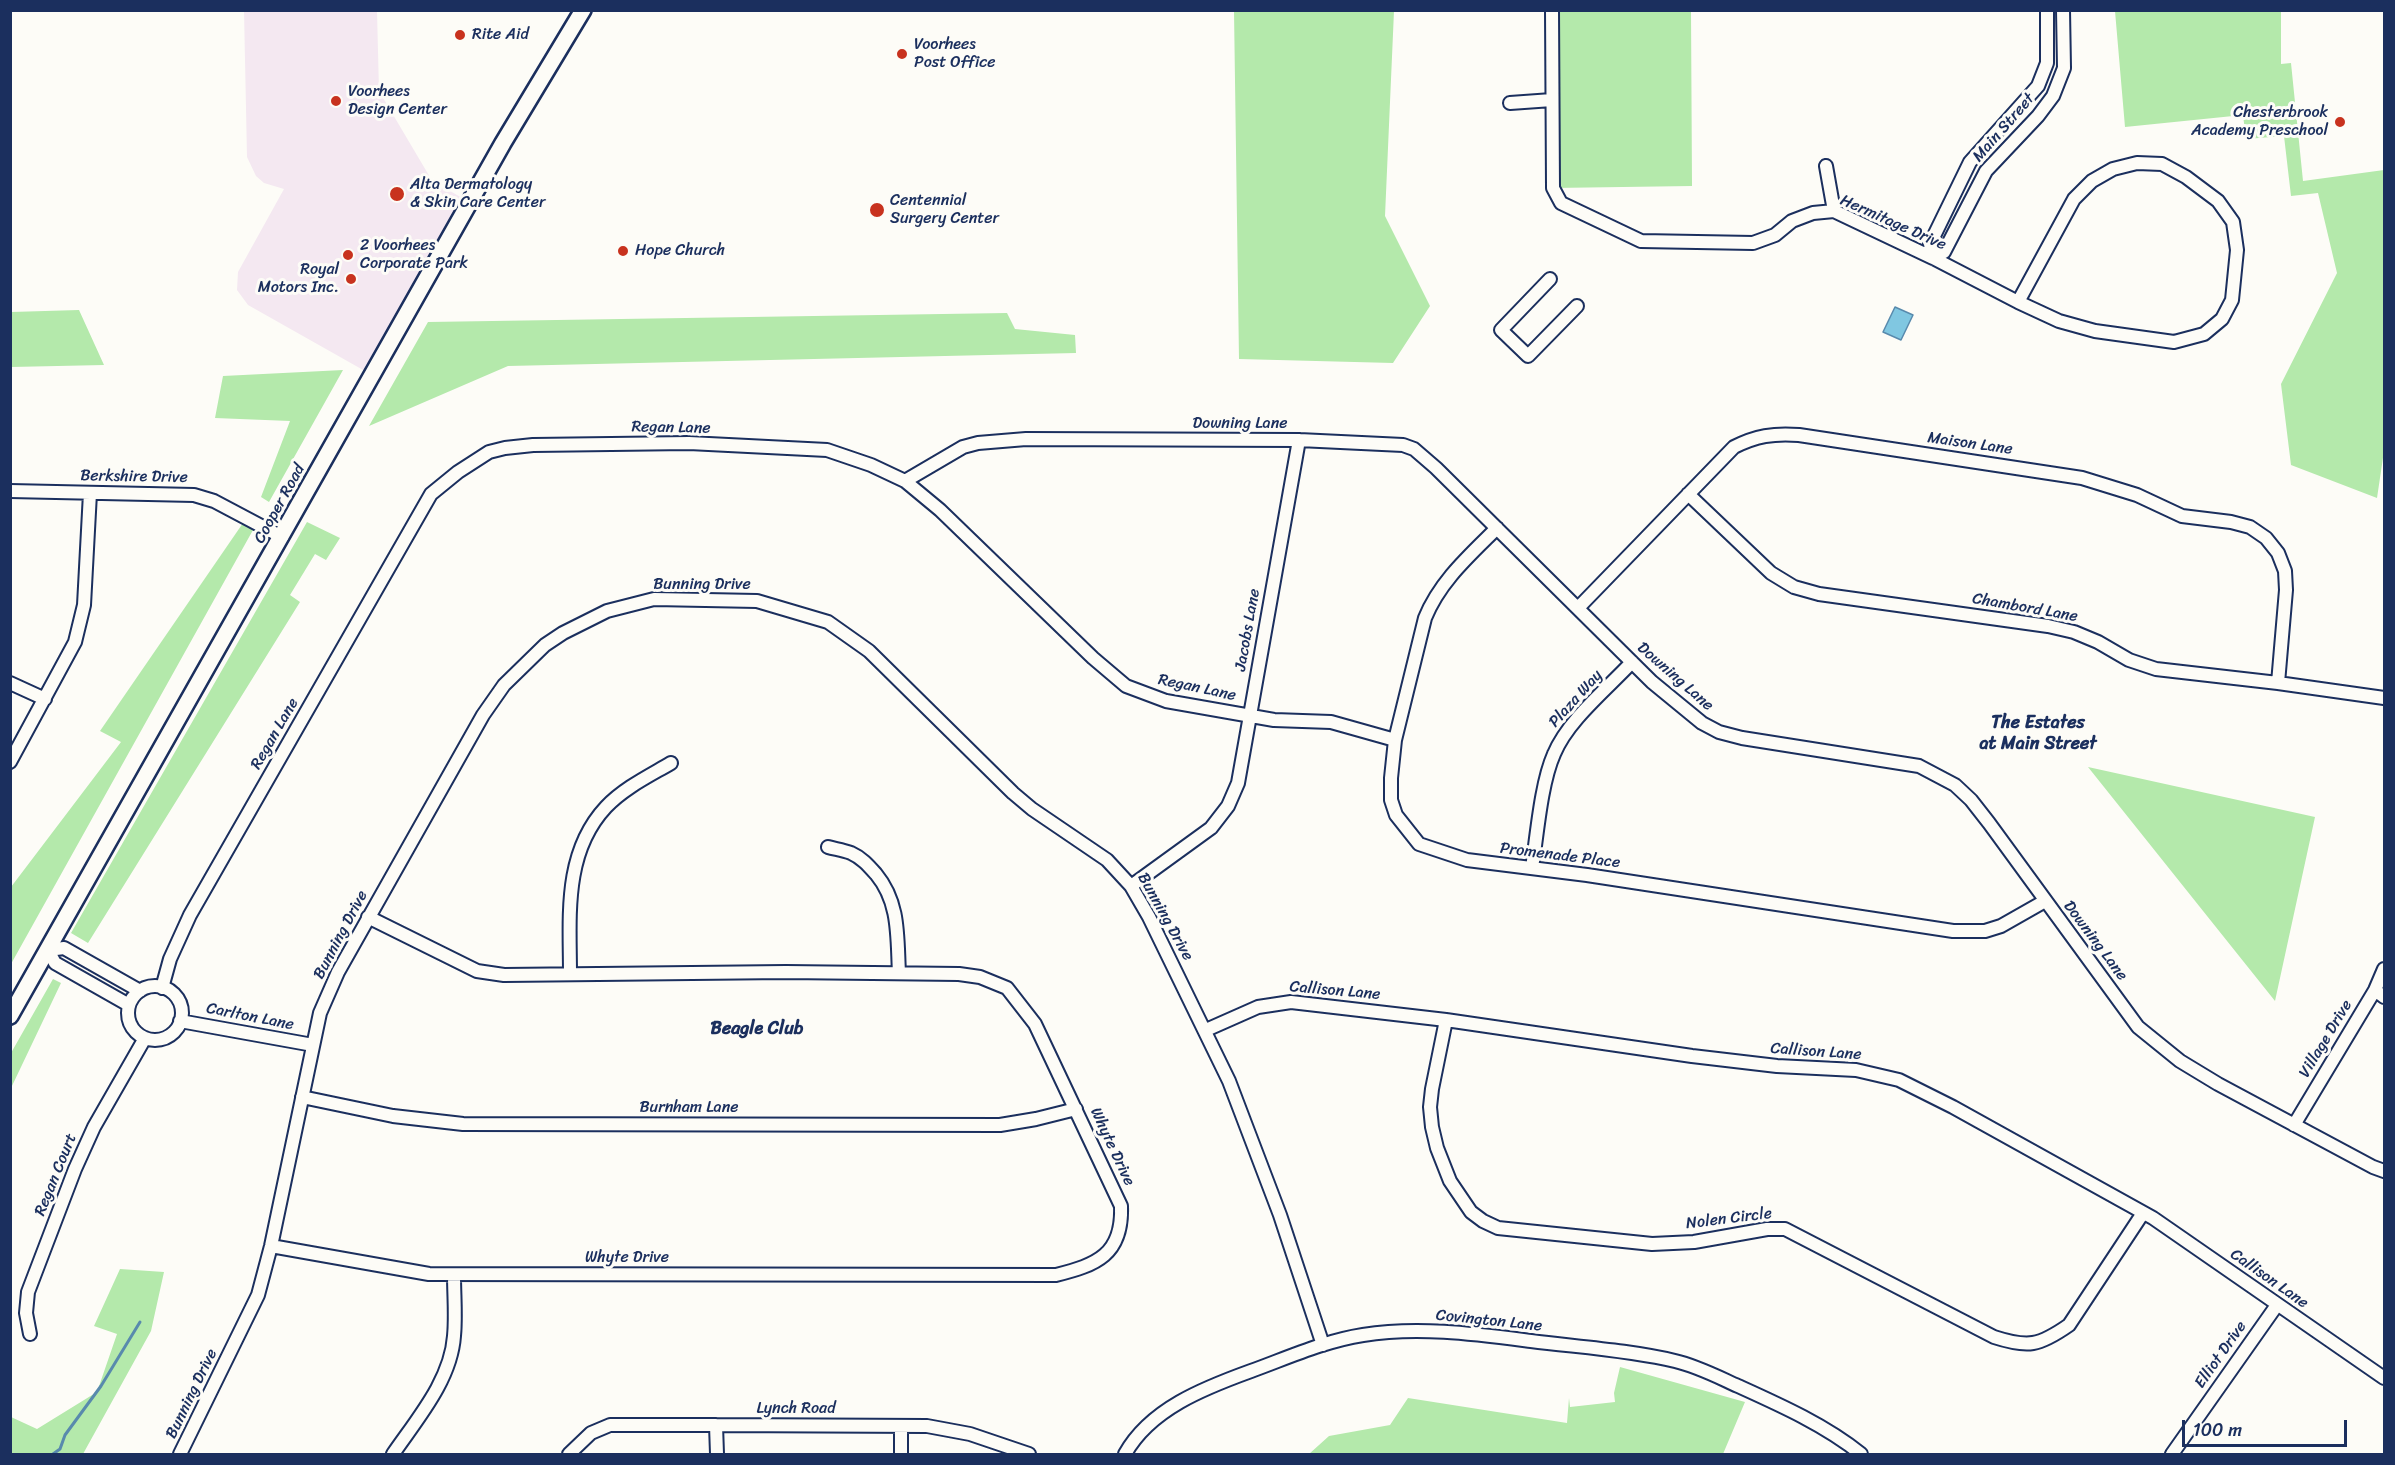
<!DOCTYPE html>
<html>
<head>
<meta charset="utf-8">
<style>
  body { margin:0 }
  #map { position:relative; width:2395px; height:1465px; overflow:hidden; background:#fdfcf7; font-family:Sriracha,sans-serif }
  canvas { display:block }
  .frame { position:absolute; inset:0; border:12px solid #1b2f5e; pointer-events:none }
  .scale { position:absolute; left:2182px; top:1420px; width:165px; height:27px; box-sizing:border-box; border:3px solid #1b2f5e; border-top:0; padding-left:8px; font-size:18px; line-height:21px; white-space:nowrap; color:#1b2f5e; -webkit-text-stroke:4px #fdfcf7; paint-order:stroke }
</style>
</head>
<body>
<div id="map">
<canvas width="2395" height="1465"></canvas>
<div class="frame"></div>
<div class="scale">100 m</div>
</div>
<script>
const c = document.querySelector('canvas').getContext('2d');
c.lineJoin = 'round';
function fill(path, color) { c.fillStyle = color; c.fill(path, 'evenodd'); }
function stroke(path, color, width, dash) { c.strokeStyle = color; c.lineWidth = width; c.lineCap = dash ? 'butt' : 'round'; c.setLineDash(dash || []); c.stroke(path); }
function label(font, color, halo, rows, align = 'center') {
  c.font = font + ' Sriracha,sans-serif'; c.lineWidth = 6; c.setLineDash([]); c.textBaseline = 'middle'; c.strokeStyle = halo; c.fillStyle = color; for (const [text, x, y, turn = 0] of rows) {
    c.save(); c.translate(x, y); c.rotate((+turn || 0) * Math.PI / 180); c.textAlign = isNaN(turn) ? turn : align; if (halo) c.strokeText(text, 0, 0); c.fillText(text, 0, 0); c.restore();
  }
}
fill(new Path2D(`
  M244 11H377L379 91 437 189 445 188 469 202 372 375 248 305 237 290 238 272 284 189 264 183 256 176 247 157Z`), '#f4e8f1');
fill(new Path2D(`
  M1234 11H1394L1385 216 1430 306 1393 363 1239 359Z
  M1552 11H1691L1692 186 1553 188Z
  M2115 11H2281V64L2291 63 2303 181 2384 170V451L2377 498 2291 465 2281 384 2337 273 2318 193 2291 196 2284 136 2246 139 2243 115 2125 127Z
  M79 310 104 365 11 367V312Z
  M1007 313 1015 329 1075 335 1076 353 508 366 369 426 428 322Z
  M343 370 269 502 261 497 290 421 215 418 223 376Z
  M307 522 340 538 326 560 315 554 290 595 300 602 88 943 71 933Z
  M243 523 253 530 11 964V887L121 742 100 731Z
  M2088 767 2315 817 2275 1001Z
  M53 979 61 983 11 1088V1053Z
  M120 1269 164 1272 151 1331 83 1454H11V1417L37 1429 97 1392 117 1334 94 1326Z
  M1620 1367 1745 1402 1723 1454H1309L1329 1436 1390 1425 1408 1398 1567 1423 1569 1398 1570 1407 1615 1402 1614 1393Z`), '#b4e9ab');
const water = new Path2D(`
  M1895 307 1913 315 1901 340 1883 332Z`);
fill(water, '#80c7e1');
stroke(water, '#588aad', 1.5);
stroke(new Path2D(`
  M53 1454 60 1449 65 1435 101 1386 140 1322`), '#588aad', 3);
const minor = new Path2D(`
  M1552 10 1553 188 1561 203 1641 241 1753 243 1775 235 1792 221 1813 213 1834 211 1933 258 2018 302 2059 321 2095 331 2174 342 2204 334 2222 319 2232 300 2237 250 2233 222 2218 201 2186 177 2162 164 2137 163 2113 169 2092 181 2074 199 2018 302
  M2047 10V63L2038 86 1970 162 1930 244 1933 258 1944 252 1986 171 2038 116 2053 96 2064 68 2063 10
  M1510 103 1552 100
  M1826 166 1834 211
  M1550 279 1501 330 1528 356 1577 306
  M905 481 963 447 978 443 1026 439 1299 440 1403 445 1414 449 1436 468 1652 682 1702 723 1719 732 1742 738 1919 766 1955 785 1971 800 1989 823 2138 1027 2180 1061 2218 1084 2373 1167 2384 1171
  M10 491 194 495 214 501 282 537
  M1688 494 1771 573 1794 587 1819 594 2048 626 2074 632 2098 642 2129 660 2156 669 2278 683 2384 698
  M1497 528C1470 555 1440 581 1425 618L1395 740 1391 778V800L1396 815 1419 844 1467 860 1587 875 1953 931H1985L2001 926 2045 901
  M1578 608 1734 447C1756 436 1773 433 1799 435L2082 478 2137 495 2182 516 2231 522 2250 527 2266 538 2278 553 2285 571 2286 590 2278 683
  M10 683 45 699
  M10 762 75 642 84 605 90 493
  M828 847C835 849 843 850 851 853 862 858 868 865 876 874 900 903 897 937 899 973
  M1532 868C1537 835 1541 783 1554 754 1568 720 1607 689 1632 662
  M1131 886 1211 828 1228 806 1238 783 1299 440
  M570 974C570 917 563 853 606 807 624 788 649 776 671 763
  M128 1013a27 27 0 1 1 54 0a27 27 0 1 1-54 0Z
  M162 988 170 959 190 915 431 494 458 472 489 452 505 448 533 445 689 443 827 450 871 465 905 481 940 510 1093 658 1126 686 1166 701 1274 720 1331 722 1395 740
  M2375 990 2384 997
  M129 1005 55 963 48 950 64 948 140 991
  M1446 1020 1432 1089 1430 1107 1432 1127 1437 1148 1450 1181 1471 1212 1483 1221 1498 1228 1652 1244 1694 1242 1767 1229H1785L1994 1337C2028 1348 2039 1346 2069 1325L2143 1213
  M180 1021 313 1045
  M1206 1030 1258 1007 1291 1002 1446 1020 1692 1056 1777 1066 1856 1070 1899 1080 1953 1107 2153 1218 2384 1378
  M302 1097 393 1116 463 1124 1000 1125 1036 1119 1076 1109
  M2294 1125 2375 990 2384 969
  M271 1246 429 1274 1056 1275C1096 1265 1123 1255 1121 1206L1035 1024 1007 988 980 977 959 974 786 972 504 975 477 971 368 917
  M30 1334 26 1313 28 1292 75 1169 94 1127 145 1038
  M716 1425 717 1454
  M901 1426V1454
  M180 1454 258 1295 271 1246 320 1013 338 972 483 715 504 685 545 645 563 633 607 611 654 599 757 601 828 622 869 651 1013 793 1032 809 1107 860 1131 886 1149 917 1229 1081 1280 1215 1323 1345
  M393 1454C417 1419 451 1380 454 1336 456 1316 454 1295 454 1275
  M569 1454 591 1433 610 1425H716L927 1426 970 1434 1029 1454
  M1125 1454C1150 1409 1204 1388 1251 1371 1287 1358 1324 1341 1363 1335 1418 1326 1476 1334 1531 1341 1578 1347 1628 1350 1675 1361 1697 1366 1718 1377 1738 1386 1780 1405 1825 1425 1861 1454
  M2172 1454 2277 1305`);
const tertiary = new Path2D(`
  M10 1016 503 143 583 10`);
stroke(minor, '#1b2f5e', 16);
stroke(tertiary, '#1b2f5e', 20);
stroke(minor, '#fdfcf7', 12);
stroke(tertiary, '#fdfcf7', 15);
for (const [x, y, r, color] of [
  [460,35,6,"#c8321e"],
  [902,54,6,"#c8321e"],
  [336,101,6,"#c8321e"],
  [2340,122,6,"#c8321e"],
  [397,194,8,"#c8321e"],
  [877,210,8,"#c8321e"],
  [623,251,6,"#c8321e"],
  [348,255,6,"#c8321e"],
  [351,279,6,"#c8321e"]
]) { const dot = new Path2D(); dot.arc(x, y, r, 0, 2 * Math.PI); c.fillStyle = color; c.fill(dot); stroke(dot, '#fdfcf7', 2); }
label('16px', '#1b2f5e', '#fdfcf7', [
  ["Rite Aid",472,35],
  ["Voorhees",914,45],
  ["Post Office",914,63],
  ["Voorhees",348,92],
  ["Design Center",348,110],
  ["Chesterbrook",2328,113,"right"],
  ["Academy Preschool",2328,131,"right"],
  ["Alta Dermatology",410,185],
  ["& Skin Care Center",410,203],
  ["Centennial",890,201],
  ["Surgery Center",890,219],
  ["2 Voorhees",360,246],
  ["Corporate Park",360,264],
  ["Hope Church",635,251],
  ["Royal",339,270,"right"],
  ["Motors Inc.",339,288,"right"]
], 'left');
label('16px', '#1b2f5e', '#fdfcf7', [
  ["Main Street",2004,128,-49],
  ["Hermitage Drive",1893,223,24],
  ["Downing Lane",1240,424],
  ["Regan Lane",671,428,1],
  ["Maison Lane",1970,444,8],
  ["Berkshire Drive",134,477,1],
  ["Cooper Road",280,504,-61],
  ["Bunning Drive",702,585],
  ["Chambord Lane",2025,608,10],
  ["Jacobs Lane",1248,630,-80],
  ["Downing Lane",1675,677,41],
  ["Regan Lane",1197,688,12],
  ["Plaza Way",1576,699,-48],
  ["Regan Lane",275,734,-60],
  ["Promenade Place",1560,856,7],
  ["Bunning Drive",1165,917,61],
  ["Bunning Drive",341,935,-62],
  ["Downing Lane",2095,941,53],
  ["Callison Lane",1335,991,5],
  ["Carlton Lane",250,1017,11],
  ["Village Drive",2326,1039,-59],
  ["Callison Lane",1816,1052,4],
  ["Burnham Lane",689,1108],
  ["Whyte Drive",1112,1147,65],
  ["Regan Court",56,1175,-68],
  ["Nolen Circle",1729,1219,-7],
  ["Whyte Drive",627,1258],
  ["Callison Lane",2269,1279,35],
  ["Covington Lane",1489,1321,6],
  ["Elliot Drive",2221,1355,-55],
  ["Bunning Drive",192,1394,-64],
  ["Lynch Road",796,1409]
]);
label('bold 18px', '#1b2f5e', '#fdfcf7', [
  ["The Estates",2038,723],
  ["at Main Street",2038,744],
  ["Beagle Club",757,1029]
]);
</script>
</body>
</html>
